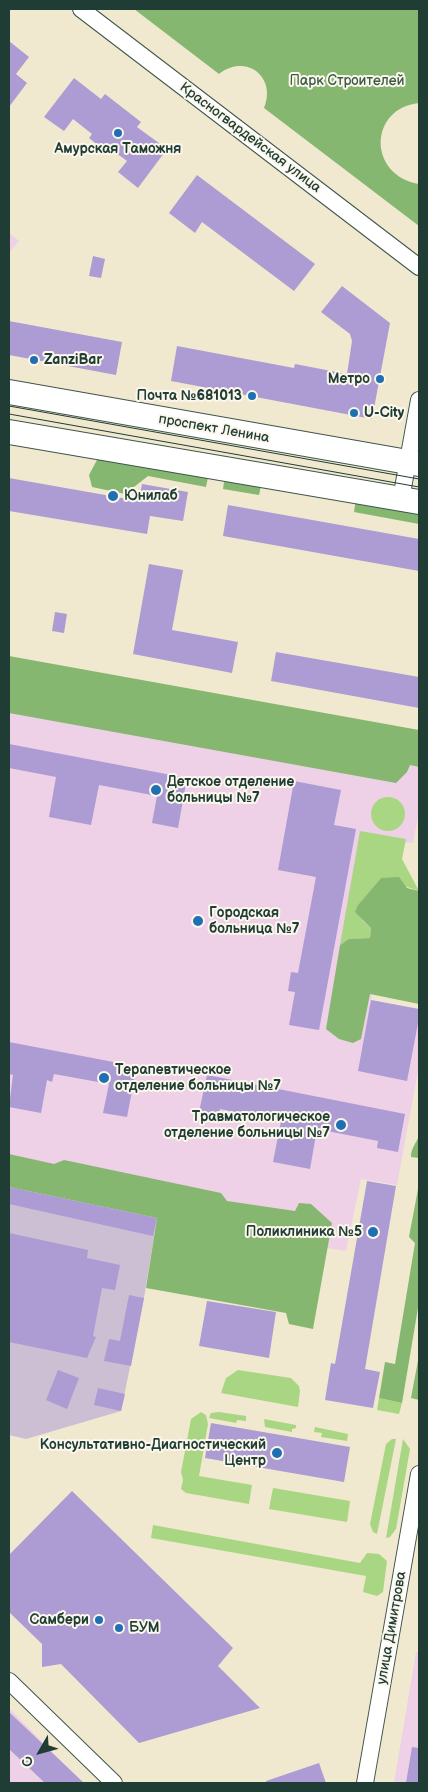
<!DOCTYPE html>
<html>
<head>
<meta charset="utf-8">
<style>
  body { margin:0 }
  #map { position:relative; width:428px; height:1792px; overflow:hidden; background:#f1e9cf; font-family:"Balsamiq Sans",sans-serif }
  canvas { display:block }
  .frame { position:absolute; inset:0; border:10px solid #1f3d34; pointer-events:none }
  .north { position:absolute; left:15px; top:1727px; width:50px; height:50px; -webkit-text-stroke:4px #fbf7ec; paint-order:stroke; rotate:232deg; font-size:14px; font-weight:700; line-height:20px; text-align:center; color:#1f3d34 }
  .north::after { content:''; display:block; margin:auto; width:18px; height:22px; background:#1f3d34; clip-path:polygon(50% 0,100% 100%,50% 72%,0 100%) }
</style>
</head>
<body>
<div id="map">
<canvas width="428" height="1792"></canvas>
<div class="frame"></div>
<div class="north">С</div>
</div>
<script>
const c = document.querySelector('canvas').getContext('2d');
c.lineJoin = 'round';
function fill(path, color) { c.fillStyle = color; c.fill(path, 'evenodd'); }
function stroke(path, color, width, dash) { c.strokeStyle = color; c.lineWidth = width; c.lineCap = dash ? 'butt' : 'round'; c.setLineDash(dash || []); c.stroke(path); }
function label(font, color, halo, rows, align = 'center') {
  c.font = font + ' "Balsamiq Sans",sans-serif'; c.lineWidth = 4; c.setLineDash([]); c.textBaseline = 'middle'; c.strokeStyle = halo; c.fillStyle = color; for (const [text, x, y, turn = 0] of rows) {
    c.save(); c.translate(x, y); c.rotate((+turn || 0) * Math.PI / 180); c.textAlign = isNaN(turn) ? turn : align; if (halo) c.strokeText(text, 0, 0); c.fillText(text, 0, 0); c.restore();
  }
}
fill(new Path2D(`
  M9 233 19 241 9 253Z
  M9 684 419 759V812L413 843 402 842 371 1000 419 1009V1066L397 1185 361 1179 346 1251 274 1240 9 1181Z
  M416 1652H419V1783H394Z
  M9 1708 78 1778 84 1783H9Z`), '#eed0e7');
fill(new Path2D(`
  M9 1187 157 1218 144 1298 121 1411 26 1439 9 1435Z`), '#ccbed3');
fill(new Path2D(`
  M371 814a17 17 0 1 1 34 0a17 17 0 1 1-34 0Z
  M360 831 406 839 402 859 419 891 381 878 358 905 363 921 371 928 370 938 349 939 340 945Z
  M238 1370 291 1378 299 1386 300 1391 298 1407 221 1393 226 1378Z
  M379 1398 402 1403 399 1414 377 1410Z
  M201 1412 206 1415 208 1424 199 1476 252 1485 249 1504 186 1493 181 1489 183 1480 181 1472 191 1419Z
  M219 1412 246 1416V1421L237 1420 236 1423 209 1418 211 1413Z
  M264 1419 296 1425V1428L292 1429V1432L265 1427Z
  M315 1427 348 1434 347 1441 321 1437 322 1433 314 1432Z
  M392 1439H396L377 1534 373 1532 370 1524 386 1444Z
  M403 1439 410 1449 396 1529 390 1537 386 1538Z
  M273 1488 350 1501 347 1522 269 1509Z
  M153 1525 360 1563 367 1553 379 1554 387 1561 383 1592 377 1596 363 1592 366 1576 151 1538Z`), '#a9d683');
fill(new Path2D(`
  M134 9H419V103C369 108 367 175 419 184V226L264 108C277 77 246 53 219 74Z
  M98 458 209 473 206 487 148 476 125 494 92 487 89 475Z
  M225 475 262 482 259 495 223 489Z
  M356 498 419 509V524L354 512Z
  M9 656 419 730V767L410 765 407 772 396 783 9 713Z
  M399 877 407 888 419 891V1004L370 994 361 1039 353 1043 339 1039 326 1029 340 945 349 939 370 938 371 928 355 912 358 905 381 878Z
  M419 1135V1158L411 1157C411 1147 417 1143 419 1135Z
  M9 1154 54 1164 64 1160 221 1193 227 1201 295 1211 299 1203 311 1204 332 1223 313 1329 289 1324 286 1313 146 1288 157 1218 9 1187Z
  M418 1189H419V1302L402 1403 379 1398 385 1362 395 1364 415 1243 409 1237Z
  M419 1355V1400L411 1398Z`), '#86b771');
fill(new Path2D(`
  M9 41 29 57 16 74 27 83 9 107Z
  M74 78 101 99 105 94 141 122 137 127 167 149 138 188 118 172 127 161 108 147 105 151 89 138 92 134 73 119 64 131 44 117Z
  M197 175 315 264 294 291 202 222 195 233 169 213Z
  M93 256 105 259 101 278 89 276Z
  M342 286 390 323 372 419 171 381 177 346 294 368 295 364 347 374 352 341 350 334 321 312Z
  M9 321 122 342 116 375 9 355Z
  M9 478 139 501 142 484 188 492 183 521 150 516 147 534 9 511Z
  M228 505 419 539V571L223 536Z
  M149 564 183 570 172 630 238 642 232 673 133 654Z
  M55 612 67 614 64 633 52 631Z
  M276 652 419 677V708L271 681Z
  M9 744 187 778 178 828 152 823 157 796 99 785 91 825 49 817 56 777 9 768Z
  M294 781 341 790 334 825 356 829 319 1030 289 1025 295 992 288 991 291 972 298 973 316 877 278 870Z
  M371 1000 419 1009V1018L407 1081 358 1071Z
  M9 1042 124 1064 123 1067 136 1070 127 1117 103 1113 109 1084 54 1074 52 1082 47 1080 41 1113 9 1107 13 1075 9 1074Z
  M207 1075 405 1114 398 1152 377 1148 378 1141 317 1129 310 1169 273 1162 281 1121 220 1109 219 1116 199 1112Z
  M367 1181 396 1186 365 1369 380 1372 373 1408 325 1400 331 1363 335 1364Z
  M9 1187 157 1218 153 1236 9 1204Z
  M9 1233 88 1250 87 1258 120 1265 115 1290 102 1288 93 1336 96 1337 87 1358 9 1342Z
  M129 1295 144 1298 131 1366 104 1361 109 1339 120 1341Z
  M207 1301 276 1312 269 1358 199 1346Z
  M58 1370 79 1378 67 1409 46 1400Z
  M98 1388 125 1394 121 1411 94 1405Z
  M211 1423 350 1447 344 1482 205 1458Z
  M72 1491 233 1648 218 1666 260 1708 139 1743 61 1664 42 1667V1644L9 1612V1555Z
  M9 1712 84 1783H45L9 1749Z
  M412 1747 419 1748V1783H406Z
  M319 1763 326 1783H267L266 1781Z`), '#ac9cd3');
const minor = new Path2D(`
  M81 9 419 267
  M401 499 419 400
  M9 1681 114 1783
  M365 1783 419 1474`);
const highway = new Path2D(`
  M9 392 419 464
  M9 432 419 502`);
stroke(minor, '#3e574b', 18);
stroke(highway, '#3e574b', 26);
stroke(minor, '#fff', 16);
stroke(highway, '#fff', 24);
stroke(new Path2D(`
  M9 406 419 479
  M9 414 419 487`), '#1f3d34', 1);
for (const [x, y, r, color] of [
  [118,133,5,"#1f6fb2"],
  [34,360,5,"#1f6fb2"],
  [380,379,5,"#1f6fb2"],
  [252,396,5,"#1f6fb2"],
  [354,413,5,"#1f6fb2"],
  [113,496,6,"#1f6fb2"],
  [156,790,6,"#1f6fb2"],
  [198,921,6,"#1f6fb2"],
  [104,1078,6,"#1f6fb2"],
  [341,1125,6,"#1f6fb2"],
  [373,1232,6,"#1f6fb2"],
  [277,1453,6,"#1f6fb2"],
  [99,1620,5,"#1f6fb2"],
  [119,1628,5,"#1f6fb2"]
]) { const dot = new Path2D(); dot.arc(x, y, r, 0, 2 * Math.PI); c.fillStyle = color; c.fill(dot); stroke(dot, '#fbf7ec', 2); }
label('14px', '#3b5c44', '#fbf7ec', [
  ["Парк Строителей",347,81]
]);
label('14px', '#1f3d34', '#fbf7ec', [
  ["Красногвардейская улица",250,138,37],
  ["проспект Ленина",214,429,10],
  ["улица Димитрова",392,1628,-80]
]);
label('bold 14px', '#1f3d34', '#fbf7ec', [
  ["Амурская Таможня",118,149,"center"],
  ["ZanziBar",44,360],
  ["Метро",370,379,"right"],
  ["Почта №681013",242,396,"right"],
  ["U-City",364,413],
  ["Юнилаб",124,496],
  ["Детское отделение",167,782],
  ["больницы №7",167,798],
  ["Городская",209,913],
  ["больница №7",209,929],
  ["Терапевтическое",115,1070],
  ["отделение больницы №7",115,1086],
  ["Травматологическое",330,1117,"right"],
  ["отделение больницы №7",330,1133,"right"],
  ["Поликлиника №5",362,1232,"right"],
  ["Консультативно-Диагностический",266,1445,"right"],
  ["Центр",266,1461,"right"],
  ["Самбери",89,1620,"right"],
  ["БУМ",129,1628]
], 'left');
</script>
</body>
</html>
